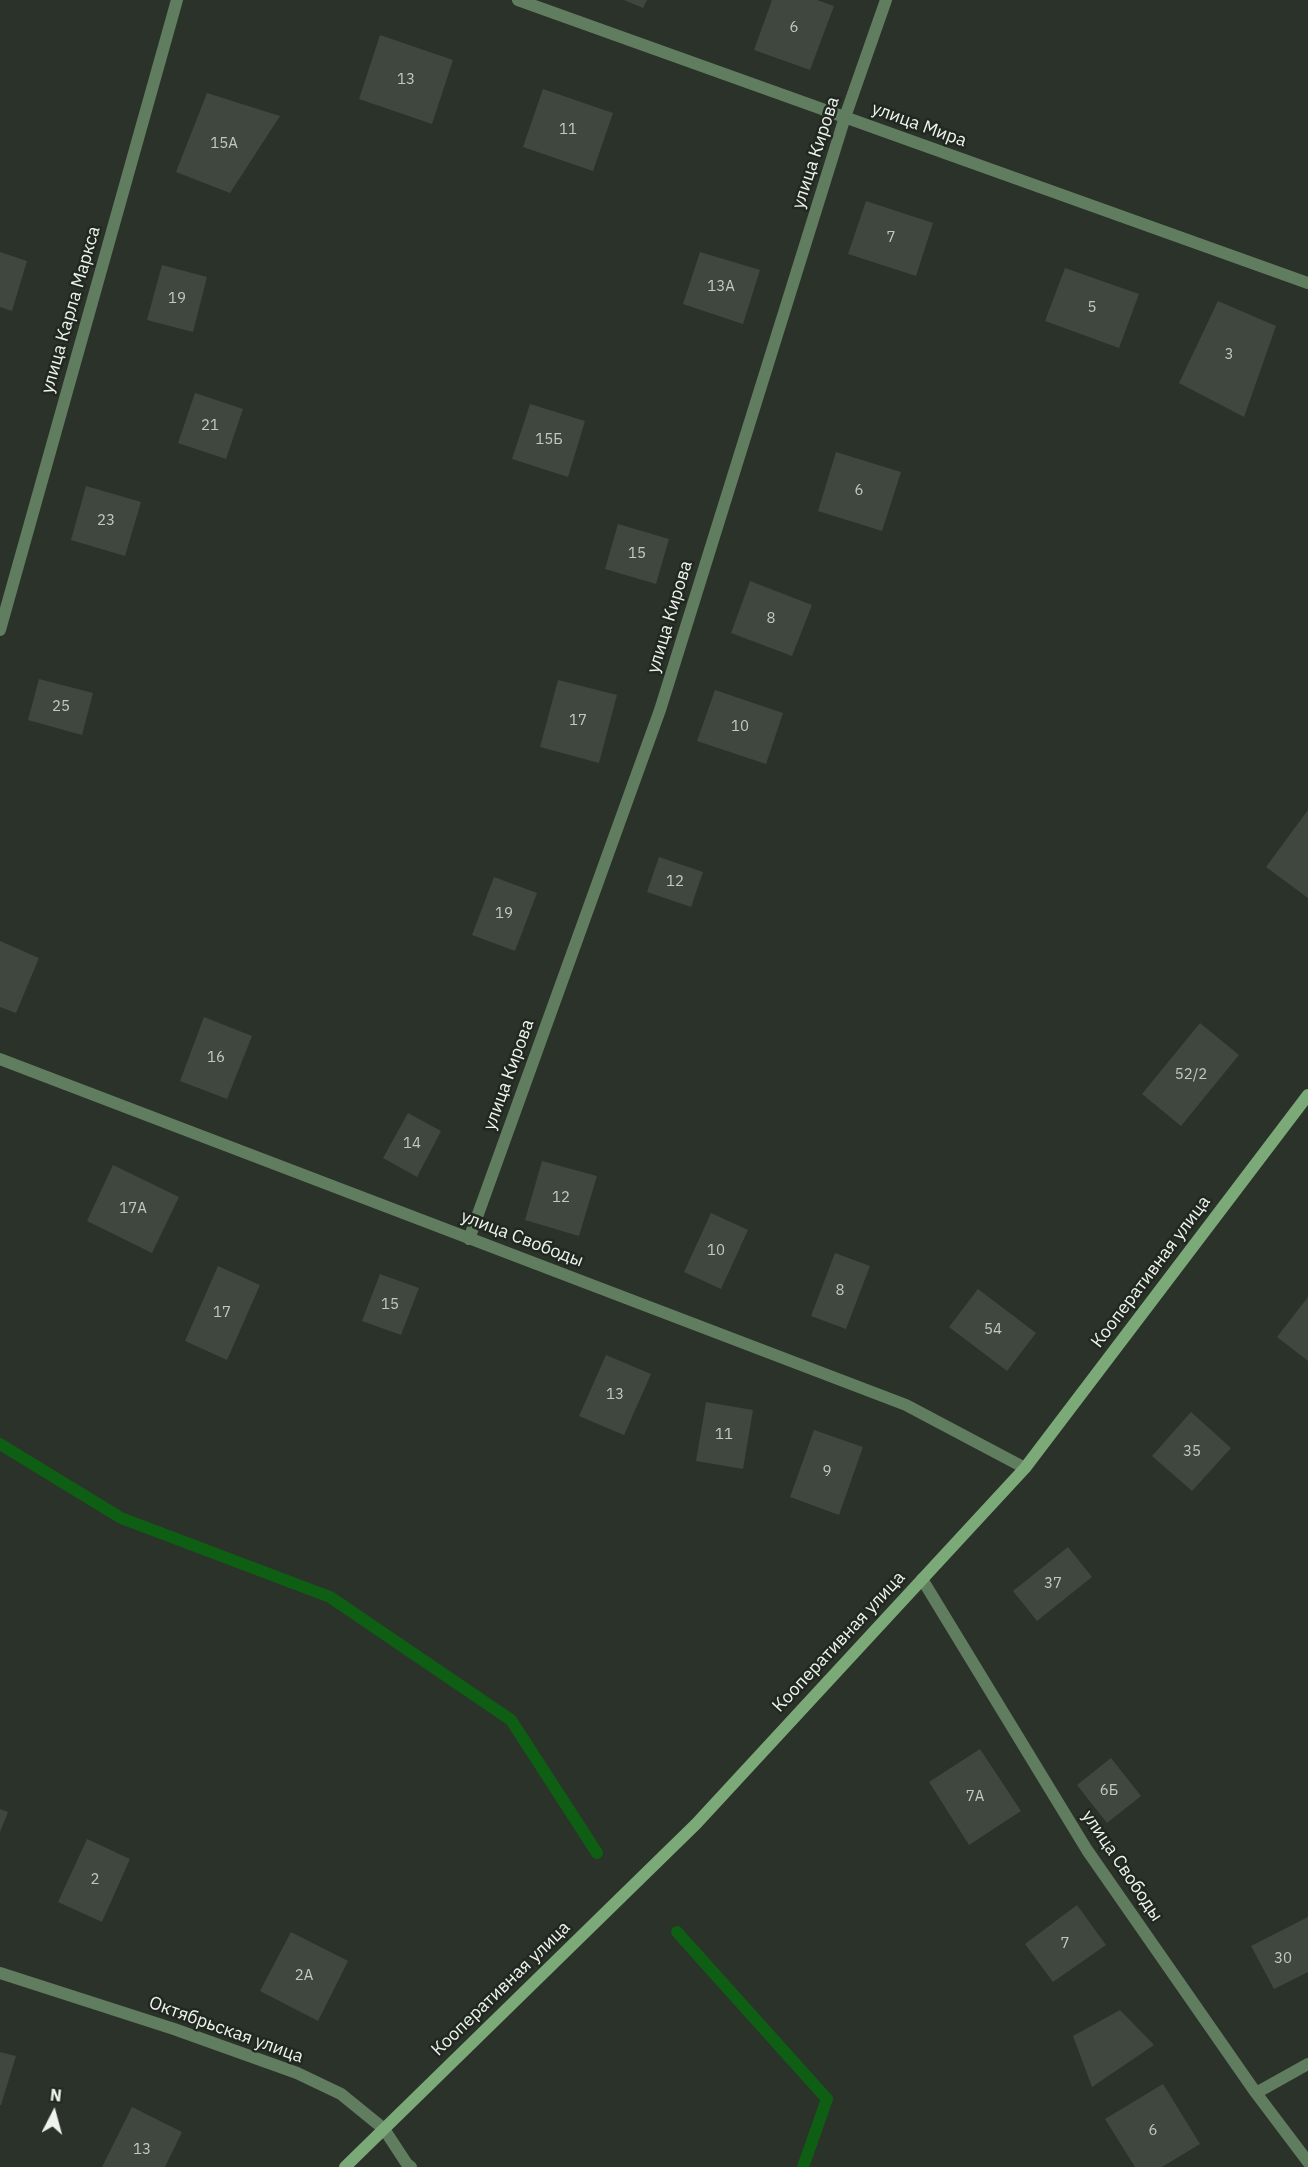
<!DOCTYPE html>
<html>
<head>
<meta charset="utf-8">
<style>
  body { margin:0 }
  #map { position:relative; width:1308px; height:2167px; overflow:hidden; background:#2b322a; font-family:"IBM Plex Sans",sans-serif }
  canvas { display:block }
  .north { position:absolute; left:24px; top:2083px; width:60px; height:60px; -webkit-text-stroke:4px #212820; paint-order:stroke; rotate:6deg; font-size:16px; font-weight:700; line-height:24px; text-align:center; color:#eef3ee }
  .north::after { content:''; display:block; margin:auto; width:21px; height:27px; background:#eef3ee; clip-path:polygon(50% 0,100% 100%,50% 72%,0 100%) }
</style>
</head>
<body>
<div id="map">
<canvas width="1308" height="2167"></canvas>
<div class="north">N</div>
</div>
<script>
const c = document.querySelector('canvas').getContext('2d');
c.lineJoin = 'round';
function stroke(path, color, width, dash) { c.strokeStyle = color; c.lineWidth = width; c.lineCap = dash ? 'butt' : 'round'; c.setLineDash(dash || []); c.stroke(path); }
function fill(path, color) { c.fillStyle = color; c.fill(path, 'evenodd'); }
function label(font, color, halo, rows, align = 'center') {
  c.font = font + ' "IBM Plex Sans",sans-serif'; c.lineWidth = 5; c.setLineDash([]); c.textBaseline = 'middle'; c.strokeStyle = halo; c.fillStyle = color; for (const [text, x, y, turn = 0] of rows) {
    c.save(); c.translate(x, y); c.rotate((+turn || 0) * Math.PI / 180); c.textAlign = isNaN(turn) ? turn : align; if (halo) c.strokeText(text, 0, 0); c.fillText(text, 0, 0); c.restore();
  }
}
stroke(new Path2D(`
  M0 1444 121 1518 330 1597 511 1720 597 1853
  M677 1932 827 2099 803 2167`), '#0e5e14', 12);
fill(new Path2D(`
  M624 0H647L643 8Z
  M772 0H817L834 6 810 70 754 50Z
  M380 35 453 60 432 124 359 99Z
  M543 89 613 113 593 171 523 147Z
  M207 93 280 116 230 193 176 172Z
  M866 201 933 223 916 276 848 254Z
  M0 252 27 261 12 311 0 307Z
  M700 252 760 270 743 324 683 304Z
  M162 265 207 277 193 332 147 320Z
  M1065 268 1139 294 1119 348 1045 321Z
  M1218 301 1276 326 1244 417 1179 383Z
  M195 393 243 409 226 459 178 443Z
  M530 404 585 421 568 477 512 459Z
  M836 452 901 472 882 531 818 511Z
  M86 486 141 502 125 556 71 540Z
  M618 524 669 539 656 584 605 569Z
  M750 581 812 605 792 656 731 633Z
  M39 679 93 693 82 735 28 720Z
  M558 680 617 695 599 763 540 747Z
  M715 690 783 713 766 764 697 741Z
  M1308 810V898L1266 867Z
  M659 857 703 872 691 907 647 892Z
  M494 877 537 893 515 951 472 935Z
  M0 941 39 958 16 1013 0 1007Z
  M204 1017 252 1036 227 1099 180 1081Z
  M1200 1023 1239 1055 1181 1126 1142 1094Z
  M408 1113 441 1131 417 1177 383 1158Z
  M542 1161 597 1176 579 1236 525 1220Z
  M113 1165 179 1197 152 1253 87 1221Z
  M711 1213 748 1230 721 1289 684 1272Z
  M835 1253 870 1266 846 1329 811 1316Z
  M218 1266 260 1285 227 1360 185 1341Z
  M380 1274 419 1288 401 1335 362 1321Z
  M978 1289 1036 1333 1007 1371 949 1327Z
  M1308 1297V1361L1277 1337Z
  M606 1355 651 1374 624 1435 579 1416Z
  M706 1402 753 1410 743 1469 696 1461Z
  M1191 1412 1231 1448 1192 1491 1152 1456Z
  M814 1430 863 1447 839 1515 790 1497Z
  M1068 1547 1092 1577 1037 1621 1013 1591Z
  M980 1749 1021 1811 969 1845 929 1782Z
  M1111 1758 1141 1796 1107 1823 1077 1785Z
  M0 1809 8 1812 0 1832Z
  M87 1839 130 1859 102 1922 58 1902Z
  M1077 1905 1106 1945 1053 1982 1025 1944Z
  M1308 1917V1972L1274 1989 1251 1946Z
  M291 1932 348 1961 318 2021 260 1991Z
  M1120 2010 1154 2045 1092 2087 1073 2036Z
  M0 2052 16 2056 1 2105H0Z
  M1163 2084 1200 2144 1162 2167H1135L1105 2119Z
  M132 2107 182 2132 165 2167H102Z`), '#3f473f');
stroke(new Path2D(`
  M0 630 177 0
  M0 1059 906 1405 1025 1468
  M469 1239 660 710 845 117 886 0
  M922 1579 1087 1850 1256 2093 1308 2162
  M0 1973 174 2029 297 2073 341 2094 384 2129 407 2164 411 2167
  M1256 2093 1308 2064`), '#607e5f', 12);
stroke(new Path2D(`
  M518 0 1308 283`), '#607e5f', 12);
stroke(new Path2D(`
  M345 2167 696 1824 1025 1468 1308 1095`), '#7baa78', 12);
label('15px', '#c2c8c2', null, [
  ["6",794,28],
  ["13",406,80],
  ["11",568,130],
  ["15А",224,144],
  ["7",891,238],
  ["13А",721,287],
  ["19",177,299],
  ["5",1092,308],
  ["3",1229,355],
  ["21",210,426],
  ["15Б",549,440],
  ["6",859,491],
  ["23",106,521],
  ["15",637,554],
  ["8",771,619],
  ["25",61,707],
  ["17",578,721],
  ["10",740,727],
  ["12",675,882],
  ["19",504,914],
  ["16",216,1058],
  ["52/2",1191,1075],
  ["14",412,1144],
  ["12",561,1198],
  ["17А",133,1209],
  ["10",716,1251],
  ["8",840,1291],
  ["15",390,1305],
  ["17",222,1313],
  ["54",993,1330],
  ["13",615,1395],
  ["11",724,1435],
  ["35",1192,1452],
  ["9",827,1472],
  ["37",1053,1584],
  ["6Б",1109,1791],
  ["7А",975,1797],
  ["2",95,1880],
  ["7",1065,1944],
  ["30",1283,1959],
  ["2А",304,1976],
  ["6",1153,2131],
  ["13",142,2150]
]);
label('18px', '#eef3ee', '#212820', [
  ["улица Мира",919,125,20],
  ["улица Кирова",816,153,-72],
  ["улица Карла Маркса",71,310,-74],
  ["улица Кирова",670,617,-73],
  ["улица Кирова",509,1075,-70],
  ["улица Свободы",522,1239,21],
  ["Кооперативная улица",1151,1272,-53],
  ["Кооперативная улица",839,1642,-47],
  ["улица Свободы",1122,1866,56],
  ["Кооперативная улица",501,1989,-44],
  ["Октябрьская улица",226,2030,20]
]);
</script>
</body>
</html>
